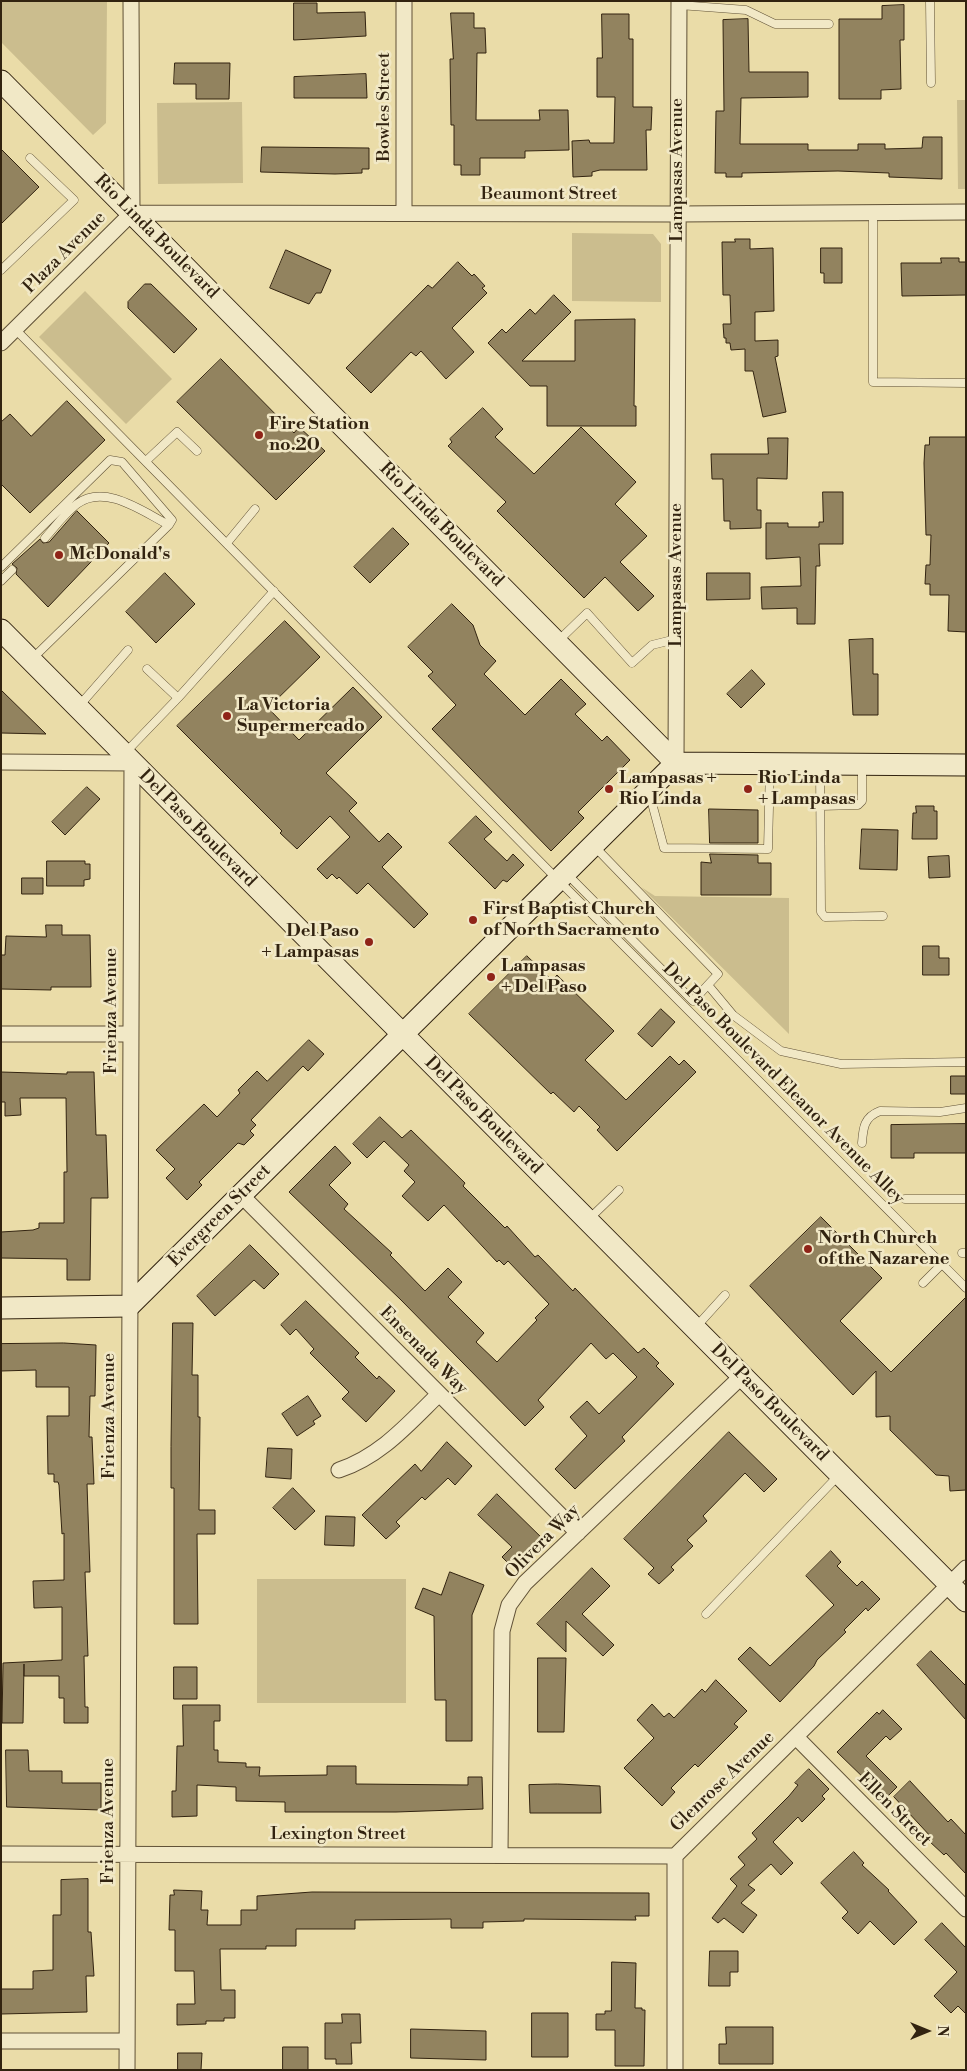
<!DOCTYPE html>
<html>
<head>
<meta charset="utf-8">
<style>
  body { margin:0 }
  #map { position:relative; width:967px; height:2071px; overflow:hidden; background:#eadca8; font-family:"Libre Bodoni",serif }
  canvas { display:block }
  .frame { position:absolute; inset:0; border:2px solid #322310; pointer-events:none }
  .north { position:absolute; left:902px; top:2006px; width:50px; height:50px; -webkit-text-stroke:4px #f1e8c6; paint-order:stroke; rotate:90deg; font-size:14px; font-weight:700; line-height:20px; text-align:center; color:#322310 }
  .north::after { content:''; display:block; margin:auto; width:18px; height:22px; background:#322310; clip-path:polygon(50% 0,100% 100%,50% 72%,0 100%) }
</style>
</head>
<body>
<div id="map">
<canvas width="967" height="2071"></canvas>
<div class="frame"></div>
<div class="north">N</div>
</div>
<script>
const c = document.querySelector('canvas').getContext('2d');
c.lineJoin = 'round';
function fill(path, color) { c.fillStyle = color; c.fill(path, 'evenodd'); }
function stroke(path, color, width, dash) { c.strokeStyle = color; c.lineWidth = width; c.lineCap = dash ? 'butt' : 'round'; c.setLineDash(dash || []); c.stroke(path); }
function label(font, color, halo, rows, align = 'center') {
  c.font = font + ' "Libre Bodoni",serif'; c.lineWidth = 5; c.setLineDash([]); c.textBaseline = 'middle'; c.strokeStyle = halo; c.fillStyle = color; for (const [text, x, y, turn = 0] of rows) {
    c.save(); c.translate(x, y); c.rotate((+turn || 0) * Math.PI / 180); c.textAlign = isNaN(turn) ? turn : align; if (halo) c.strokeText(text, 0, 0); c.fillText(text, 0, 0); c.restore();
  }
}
fill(new Path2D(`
  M1 1H107L106 123 93 135 1 42Z
  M957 100H966V189H958Z
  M242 102 243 183 158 184 157 103Z
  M572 233 653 234 661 244V302L572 301Z
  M85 291 172 379 126 424 39 337Z
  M641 887 655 896 789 898V1034Z
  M257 1579H406V1703H257Z`), '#cbbd8e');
const building = new Path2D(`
  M294 3H317V13L365 12 366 36 294 40Z
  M904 5V40H900L901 89 881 90V99H839V19H882V6Z
  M451 13H474V28H485L486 53H477L476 120H540L539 110H568L569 150 525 151V158H480V175H461V165H454V125H451L450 59H453Z
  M602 14H629V39H633V107H652L651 130H646L647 170H600L592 172V176L573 177 572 141 589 140 590 143H614L615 97H597V58H602Z
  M748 19 749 72H808V97L741 98 740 144H808V150H858V144H885V149L922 148 923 137H942V179L889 177V173L838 171 742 173V177H726V173H715L716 111H724L723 20Z
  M175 63H230L229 99H196V84H174Z
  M366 74 367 98H294V77Z
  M262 147 369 148V169H362V173L335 174 261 172Z
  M1 149 39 187 1 224Z
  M735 239H750V249L773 248 774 311 755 312V341L778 340V356L775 357 786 412 763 417 753 371H745V349L731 350 730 343H726V338H724L723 324H731L730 295H723L722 242H735Z
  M821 248H842V283H824V273H821Z
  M286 250 331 270 321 293H316L309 304 270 288Z
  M941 258H959V262H966V295L902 296 901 263H941Z
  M458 262 472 276 474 274 485 286 482 288 487 293 452 328 474 352 446 379 421 351 416 356 411 352 371 393 346 368 428 285 432 288Z
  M145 284H151L197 329 174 353 128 308V302Z
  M554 295 571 312 522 361H575V320L635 319 634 406H636V426H547V386H530L488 343 502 329 506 333 530 309 535 314Z
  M221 359 294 433 299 427 325 451 276 500 177 402Z
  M67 401 105 440 30 513 1 484V422L10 414 31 436Z
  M483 408 503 429 495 437 534 474 581 427 636 482 615 504 647 536 620 562 654 596 638 611 605 577 584 598 497 511 506 502 448 446 452 442 450 439Z
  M930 437H966V632L948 631 949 595H930V584H925L926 565H930L931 535H926L924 463 925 445H929Z
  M768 438H788L787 479 757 478V510H761V528L730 529V521H724L723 479H712L711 454H768Z
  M823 492H843V544H819L820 566H816L815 624H797V608L762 609 761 587 801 586 800 557 766 559V523H788V527H819V522H823Z
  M77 511 109 543 48 607 16 574 17 568 12 564 40 539 43 543 49 542Z
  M393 528 409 544 370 583 354 567Z
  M165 573 195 604 156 643 126 612Z
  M707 573H750V599L707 600Z
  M452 604 473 625 480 645 496 661 484 674 525 715 561 679 586 704 575 714 602 741 607 736 630 760 578 812 584 818 551 851 432 729 456 705 428 676 433 672 408 647Z
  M285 621 320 657 268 708 299 740 353 687 382 717 326 773 357 803 349 811 379 842 388 833 402 847 382 867 428 914 414 928 368 883 357 894 339 877 337 879 332 874 327 879 317 869 350 837 330 816 297 849 280 833 282 831 177 726Z
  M873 639V674H878V715H853L849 640Z
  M752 670 765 684 741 708 727 694Z
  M1 690 46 734 1 733Z
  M87 787 100 799 65 835 52 822Z
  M916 806H934V811H937V839H912L913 813H916Z
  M709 809 758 810V843H710Z
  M476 816 492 832 484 839 507 861 513 854 524 865 507 882 503 880 495 889 449 843Z
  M862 829 898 830 897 870 860 869Z
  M710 854 758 855V863H771V895H701V862L711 863Z
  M949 856 950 877 929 878 928 857Z
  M47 861H85V864H90V879L84 880V886H47Z
  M22 878H43V894H22Z
  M46 925H62V935H90L91 987H51V990L1 989V955H5L6 936 46 937Z
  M923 946H939V958H949V975H923Z
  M527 956 552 980 557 975 614 1031 585 1060 626 1100 670 1056 679 1065 684 1060 696 1072 617 1151 597 1130 600 1127 579 1106 574 1112 553 1092 551 1094 469 1014Z
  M661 1009 675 1022 652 1047 638 1034Z
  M309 1040 324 1054 308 1071 303 1066 251 1120 256 1125 250 1131 254 1135 244 1145 238 1143 199 1182 202 1185 187 1200 166 1178 175 1169 156 1150 204 1104 217 1117 240 1093 238 1090 257 1071 267 1081Z
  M1 1072 67 1074V1072H94L96 1135H106L108 1198H91L90 1280H67V1259L1 1258V1232L33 1230 39 1228V1223H64V1172H67L66 1098H20L21 1115 5 1116V1102H1Z
  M951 1076H966V1094H951Z
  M380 1117 402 1138 411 1130 465 1183 463 1186 505 1228 507 1226 535 1257 538 1255 573 1291 575 1288 638 1353 644 1348 659 1363 656 1366 674 1384 622 1437 625 1441 575 1489 555 1469 587 1436 570 1417 587 1401 599 1414 637 1377 613 1353 606 1359 591 1343 538 1400 544 1407 525 1426 401 1300 289 1192 335 1146 351 1163 329 1185 348 1204 344 1209 392 1253 390 1255 425 1291 448 1268 462 1282 448 1297 484 1333 476 1342 497 1362 537 1320 535 1318 549 1304 508 1261 504 1265 499 1260 497 1262 444 1205 428 1221 402 1196 415 1182 404 1171 409 1165 384 1141 367 1158 353 1144Z
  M966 1124V1153H914V1158H891V1125Z
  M821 1217 882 1278 840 1321 891 1372 966 1297V1490L950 1491 949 1476 936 1475 890 1430V1416L876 1417V1371L853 1395 750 1286Z
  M250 1245 279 1274 264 1289 254 1280 215 1316 197 1296Z
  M306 1301 359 1353 355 1357 377 1379 379 1376 395 1391 366 1422 342 1399 349 1392 310 1353 314 1349 296 1329 290 1335 281 1325Z
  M173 1323H193L192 1375H198V1417H200L199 1510H215V1534H197L198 1624H174V1488H171V1447Z
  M64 1343 96 1345 95 1396H90L89 1437H92L94 1484H87L90 1572H85L88 1656H84L85 1707H88V1723H64V1698H59V1676H24V1664L23 1723H2L3 1663 62 1660V1607L34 1608 33 1581 64 1580V1533L62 1534 59 1485 58 1482H54V1474H48L47 1416H69V1387H36V1370L1 1371V1344Z
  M308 1396 321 1416 313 1421 315 1424 297 1436 282 1414Z
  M729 1432 777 1479 764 1492 745 1473 703 1516 707 1521 687 1540 693 1546 671 1567 674 1570 659 1584 648 1574 654 1568 624 1539Z
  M447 1442 472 1466 455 1485 448 1478 425 1500 422 1497 396 1522 400 1526 386 1539 362 1515 415 1464 421 1471Z
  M268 1448 292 1449 291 1479 266 1477Z
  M293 1488 315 1511 295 1530 273 1508Z
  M497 1494 546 1542 516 1571 502 1557 512 1547 478 1515Z
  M326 1516 355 1517 354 1546 325 1545Z
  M831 1551 841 1562 837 1566 857 1586 862 1581 880 1599 868 1611 866 1608 844 1630 846 1632 817 1660 814 1666 780 1702 738 1659 750 1647 770 1666 834 1605 806 1576Z
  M592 1568 610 1586 582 1614 614 1645 603 1656 566 1621V1652L537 1624Z
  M450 1572 484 1585 472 1615V1741H446V1700H435L434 1616 415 1608 423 1588 441 1595Z
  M931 1651 966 1686V1720L917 1665Z
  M538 1658H566L564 1732H538Z
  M174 1667H197V1699H174Z
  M716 1680 747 1711 734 1724 738 1727 698 1767 695 1764 671 1788 675 1792 662 1806 624 1768 654 1738 637 1720 652 1704 664 1717 669 1713 674 1718 702 1689 705 1692Z
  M183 1705H220V1721H214V1750H218V1762L246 1763V1767H260L259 1776 327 1775V1766H356V1784L468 1785V1777H482L483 1809 396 1812H285V1802L236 1801V1787L197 1785V1816L172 1817V1791H176L177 1746H183Z
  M883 1710 902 1729 890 1740 886 1736 866 1756 897 1787 880 1804 865 1789 870 1784 837 1752 877 1712 879 1714Z
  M6 1750H28L29 1771H62V1783H101V1810L7 1807Z
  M809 1769 829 1789 822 1796 825 1799 802 1822 798 1817 773 1842 793 1863 781 1875 771 1864 748 1885 755 1890 741 1903 757 1915 743 1933 724 1918 718 1923 712 1918 737 1886 730 1879 745 1865 738 1857 757 1839 752 1833 789 1796 798 1785 795 1783Z
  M910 1781 948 1822 951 1819 966 1835V1874L946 1853 944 1855 929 1841 932 1838 894 1797Z
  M558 1784 600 1786 601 1813H530L529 1785Z
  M854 1852 864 1863 862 1865 889 1890 888 1891 917 1922 894 1945 870 1921 858 1934 842 1918 848 1912 821 1883Z
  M88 1879V1932H91L94 1976H86L87 2012 1 2014V1989H33V1971L53 1970V1915H61V1880Z
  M174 1890 202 1891 201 1910H208L207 1925H241V1910H257V1896L312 1892 649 1893V1916H635L636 1920 524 1919V1921L483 1922V1928H451V1919L355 1920V1929H296V1946H266V1949H220L221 1990H235V2018H224V2021H206V2024L177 2025V2004H195L194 1971H175V1930H169L170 1895H174Z
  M942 1923 966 1948V2014L958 2006 951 2013 934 1996 957 1972 925 1940Z
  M710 1951H738V1972H730V1986H709Z
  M612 1962 636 1963 635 2008H642V2010H645L644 2066H615V2030H596V2014H605V2011H611Z
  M532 2013H568V2057H532Z
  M342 2014H360L361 2043H351L352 2064H336V2059H325V2023H342Z
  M726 2027H773V2064H719V2044H726Z
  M411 2029 486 2031V2060L411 2058Z
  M283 2047H308V2070H283Z
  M178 2053H202L201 2070H178Z`);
fill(building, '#92835f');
stroke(building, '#322310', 1);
const lane = new Path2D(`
  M930 1 931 83
  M679 5 746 10 775 24H829
  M873 213V382L966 383
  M1 270 74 200 30 158
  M15 329 558 880 966 1288
  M146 461 177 432 197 451
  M45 538C55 527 65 513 77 504 105 483 143 512 169 525
  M227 543 255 509
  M1 567 110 460 122 462 172 520 169 525 32 659
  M1 581 12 570
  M557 642 587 613 632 663 652 645 676 639
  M147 669 178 698 274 591
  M79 706 128 650
  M126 752 178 698
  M820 766 821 912 825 917 883 916
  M649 792 664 848 768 849 770 765
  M820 806 858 805 862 801V766
  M567 874 693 1001 718 974 594 846
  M708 985 733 1015 781 1051 841 1064 966 1062
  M862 1143C863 1128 864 1117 880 1111L940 1112 966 1108
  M905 1199H966
  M588 1220 619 1190
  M962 1253H966
  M923 1283 942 1264
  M696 1327 725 1295
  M706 1614 839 1475`);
const street = new Path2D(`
  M132 213 678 214 966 212
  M404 213V1
  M1 343 132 213 131 1
  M1 762 132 763 127 2070
  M676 763 679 1
  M1 1034H130
  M241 1195 578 1533
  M339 1470C381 1456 408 1424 439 1394
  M796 1737 966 1909
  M1 1854 675 1856
  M500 1854 502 1631 509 1605 525 1583 742 1376
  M1 2041H127
  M675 2070V1856L966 1568`);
const secondary = new Path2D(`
  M1 81 676 763 966 765
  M1 630 966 1601
  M1 1308 129 1306 676 763`);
stroke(lane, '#605136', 9);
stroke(street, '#605136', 17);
stroke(secondary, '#322310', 23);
stroke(lane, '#f1e8c6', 8);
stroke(street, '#f1e8c6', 15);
stroke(secondary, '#f1e8c6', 21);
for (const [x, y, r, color] of [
  [259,435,5,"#8f2418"],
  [59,555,5,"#8f2418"],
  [227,716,5,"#8f2418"],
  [609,789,5,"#8f2418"],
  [748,789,5,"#8f2418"],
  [473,920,5,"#8f2418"],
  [369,942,5,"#8f2418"],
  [491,977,5,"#8f2418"],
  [808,1249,5,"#8f2418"]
]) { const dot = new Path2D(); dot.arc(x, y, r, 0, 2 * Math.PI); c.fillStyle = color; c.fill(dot); stroke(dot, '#f1e8c6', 2); }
label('18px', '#322310', '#f1e8c6', [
  ["Bowles Street",385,107,-90],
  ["Lampasas Avenue",678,170,-90],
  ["Beaumont Street",549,195],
  ["Rio Linda Boulevard",156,237,45],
  ["Plaza Avenue",65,253,-45],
  ["Rio Linda Boulevard",441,525,45],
  ["Lampasas Avenue",677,575,-90],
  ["Del Paso Boulevard",197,829,45],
  ["Frienza Avenue",112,1011,-90],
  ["Del Paso Boulevard Eleanor Avenue Alley",783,1084,45],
  ["Del Paso Boulevard",483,1116,45],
  ["Evergreen Street",220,1216,-45],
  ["Ensenada Way",423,1351,45],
  ["Del Paso Boulevard",769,1403,45],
  ["Frienza Avenue",110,1416,-90],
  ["Olivera Way",543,1542,-45],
  ["Glenrose Avenue",723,1782,-44],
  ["Ellen Street",894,1810,45],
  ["Frienza Avenue",109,1821,-90],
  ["Lexington Street",338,1835]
]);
label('bold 18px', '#322310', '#f1e8c6', [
  ["Fire Station",269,425],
  ["no.20",269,446],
  ["McDonald's",69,555],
  ["La Victoria",237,706],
  ["Supermercado",237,727],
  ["Lampasas +",619,779],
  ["Rio Linda",619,800],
  ["Rio Linda",758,779],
  ["+ Lampasas",758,800],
  ["First Baptist Church",483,910],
  ["of North Sacramento",483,931],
  ["Del Paso",359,932,"right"],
  ["+ Lampasas",359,953,"right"],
  ["Lampasas",501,967],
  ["+ Del Paso",501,988],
  ["North Church",818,1239],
  ["of the Nazarene",818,1260]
], 'left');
</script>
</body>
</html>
